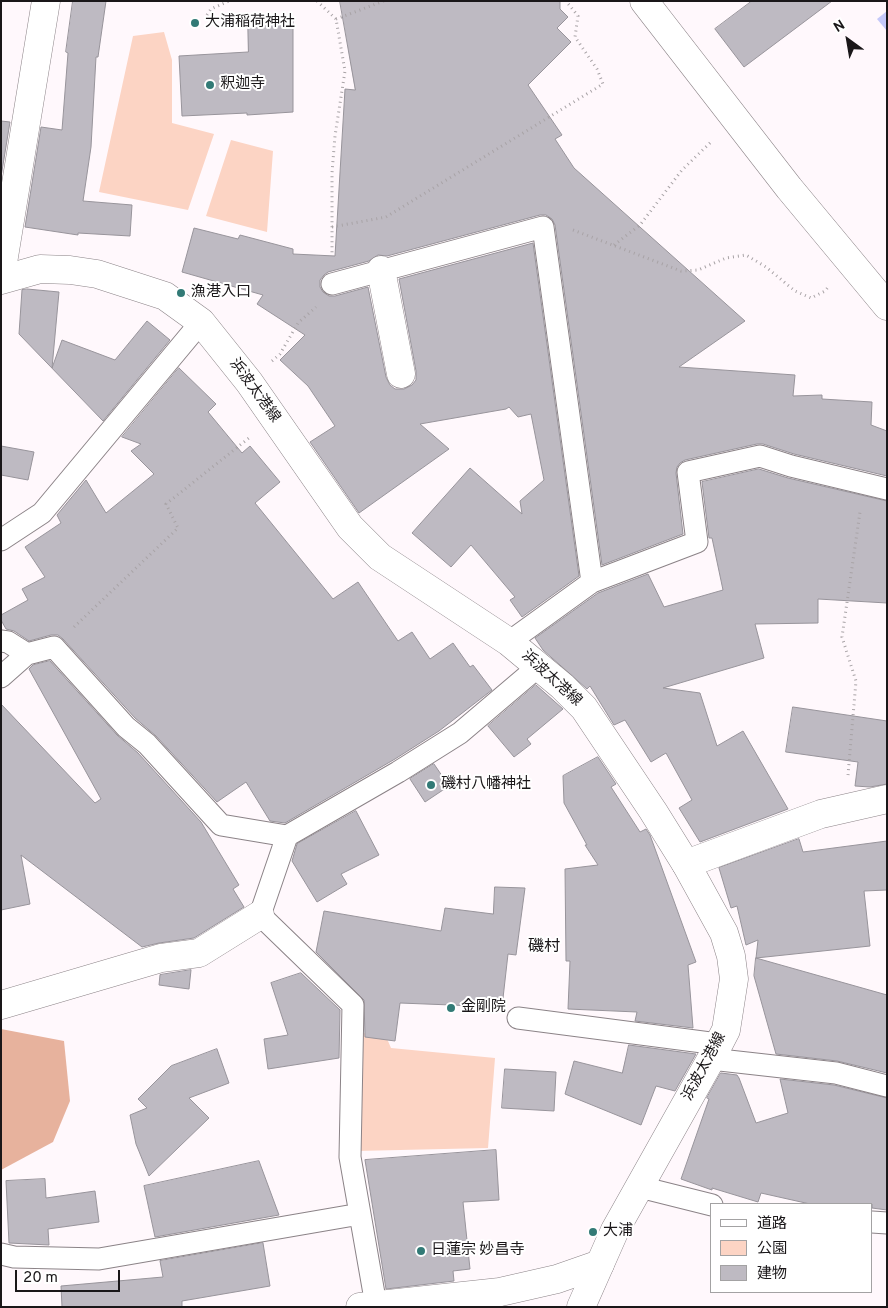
<!DOCTYPE html>
<html>
<head>
<meta charset="utf-8">
<style>
  body { margin:0 }
  #map { position:relative; width:888px; height:1308px; overflow:hidden; background:#fff8fc; font-family:Overpass,"Noto Sans JP",sans-serif }
  canvas { display:block }
  .frame { position:absolute; inset:0; border:2px solid #1a1719; pointer-events:none }
  .legend { position:absolute; left:710px; top:1203px; width:162px; height:90px; box-sizing:border-box; background:#fff; border:1px solid #a3a2a3; margin:0; padding:6px 9px; list-style:none; font-size:15px; color:#1a1719 }
  .legend li { display:flex; align-items:center; gap:10px; height:25px }
  .legend b { width:25px; border:1px solid #a3a2a3 }
  .north { position:absolute; left:823px; top:15px; width:50px; height:50px; -webkit-text-stroke:4px #fff; paint-order:stroke; rotate:328deg; font-size:14px; font-weight:700; line-height:20px; text-align:center; color:#1a1719 }
  .north::after { content:''; display:block; margin:auto; width:18px; height:22px; background:#1a1719; clip-path:polygon(50% 0,100% 100%,50% 72%,0 100%) }
  .scale { position:absolute; left:15px; top:1270px; width:105px; height:22px; box-sizing:border-box; border:2px solid #1a1719; border-top:0; padding-left:6px; font-size:15px; line-height:18px; white-space:nowrap; color:#1a1719; -webkit-text-stroke:4px #fff; paint-order:stroke }
</style>
</head>
<body>
<div id="map">
<canvas width="888" height="1308"></canvas>
<div class="frame"></div>
<ul class="legend">
<li><b style="height:6px;background:#fff"></b>道路</li>
<li><b style="height:14px;background:#fcd4c4"></b>公園</li>
<li><b style="height:14px;background:#bebac2"></b>建物</li>
</ul>
<div class="north">N</div>
<div class="scale">20 m</div>
</div>
<script>
const c = document.querySelector('canvas').getContext('2d');
c.lineJoin = 'round';
function fill(path, color) { c.fillStyle = color; c.fill(path, 'evenodd'); }
function stroke(path, color, width, dash) { c.strokeStyle = color; c.lineWidth = width; c.lineCap = dash ? 'butt' : 'round'; c.setLineDash(dash || []); c.stroke(path); }
function label(font, color, halo, rows, align = 'center') {
  c.font = font + ' Overpass,"Noto Sans JP",sans-serif'; c.lineWidth = 4; c.setLineDash([]); c.textBaseline = 'middle'; c.strokeStyle = halo; c.fillStyle = color; for (const [text, x, y, turn = 0] of rows) {
    c.save(); c.translate(x, y); c.rotate((+turn || 0) * Math.PI / 180); c.textAlign = isNaN(turn) ? turn : align; if (halo) c.strokeText(text, 0, 0); c.fillText(text, 0, 0); c.restore();
  }
}
fill(new Path2D(`
  M164 32 172 60V123L214 134 188 210 99 192 133 36Z
  M231 140 273 151 267 232 206 216Z
  M359 1033 385 1034 391 1048 495 1058 488 1148 356 1151Z`), '#fcd4c4');
fill(new Path2D(`
  M1 1029 64 1041 70 1101 53 1142 1 1170Z`), '#e7b29d');
fill(new Path2D(`
  M887 11V31L877 19Z`), '#c4c8f9');
const building = new Path2D(`
  M73 1H106L98 57H96L91 147 83 201 132 205 130 236 78 233V235L25 227 41 127 62 130 68 53 66 52Z
  M340 1H560V9L568 17 557 28 571 42 528 85 562 135 555 139 574 168 745 321 679 367 795 375 793 396 822 395V399L872 402 871 425 887 431V476L794 454 763 444H757L685 460 680 463 677 467 676 473 683 534 602 565 555 225 552 219 546 215H540L387 256 378 255 369 261 328 272 324 275 320 280V287L323 292 329 296H335L368 287 386 377 390 385 395 389H404L412 385 416 380V371L399 279 533 243 579 576 522 617 510 600 515 597 471 545 451 567 412 533 470 468 522 514 520 501 544 480 531 414 518 417 509 407 506 409 420 424 449 449 359 513 310 442 335 426 308 386 280 360 305 335 257 304 263 295 182 272 194 228 238 239 240 235 293 249V254L335 256 345 89 355 90Z
  M752 1H832L744 67 715 29Z
  M248 17H293V112L247 115V113L182 116 179 56 248 52Z
  M1 121 10 122 1 177Z
  M27 289 59 292 52 368 62 340 115 360 147 321 170 340 103 421 19 334 22 290Z
  M179 368 216 404 208 412 242 453 250 446 280 482 255 503 333 599 358 582 398 641 412 632 430 659 453 643 470 667 473 665 492 690 439 731 395 759 285 823 270 821 246 782 217 802 156 736 135 718 63 639 58 635H51L29 641 14 631 6 629 1 620V615L28 600 22 589 45 577 25 547 61 523 57 515 86 480 106 513 154 474 131 451 141 444 122 437Z
  M1 446 34 452 28 480 1 475Z
  M759 469 788 478 887 501V603L818 599V623L755 624 764 658 663 688 700 693 717 746 743 731 788 809 700 842 679 808 692 800 666 753 651 762 625 720 614 725 590 686 587 689 543 650 535 638 598 593 648 574 664 607 723 590 712 538H709L702 482Z
  M50 661 117 735 138 753 201 822 239 885 233 889 244 907 194 938 159 943 142 947 21 855 30 904 1 910V704L95 803 101 799 29 669 33 665Z
  M536 685 563 709 527 739 531 744 514 757 488 726Z
  M793 707 887 721V784L870 787 855 786 858 762 786 752Z
  M598 757 616 784 611 787 640 832 646 829 650 835 696 962 688 965 693 1028 635 1021 637 1012 568 1009 570 961H566L565 869 598 865 585 845H587L564 803 563 776Z
  M434 764 449 786 425 802 410 779Z
  M356 811 379 855 341 874 347 884 317 902 292 861 297 844Z
  M799 839 803 852 887 841V890L864 891 870 946 756 958 758 940 746 945 737 906 731 908 719 868Z
  M495 887 525 888 516 955 508 954 502 1007 400 1003 395 1041 365 1037 364 1000 316 952 324 911 441 931 445 908 493 914Z
  M756 958 887 995V1073L837 1061 776 1054 754 976Z
  M191 970 189 989 159 985 160 975Z
  M301 973 340 1010 339 1058 268 1069 264 1039 288 1035 271 983Z
  M629 1045 696 1054 675 1091 656 1086 641 1125 565 1094 574 1061 622 1073Z
  M217 1049 229 1083 189 1098 209 1118 149 1176 136 1144 130 1115 147 1108 138 1099 171 1066Z
  M505 1069 556 1072 554 1111 502 1108Z
  M721 1073 737 1075 739 1078 756 1123 788 1113 780 1079 834 1085 887 1098V1210L872 1208V1204H810L761 1193 758 1202 712 1188V1190L681 1179 709 1099 707 1098Z
  M496 1150 499 1200 463 1202 470 1269 453 1271 454 1281 386 1289 365 1160Z
  M259 1161 279 1215 155 1237 144 1186Z
  M45 1179 46 1198 95 1191 99 1222 48 1229 49 1245 9 1243 6 1181Z
  M263 1243 270 1286 182 1301V1307H62L61 1286 163 1277 160 1261Z`);
fill(building, '#bebac2');
stroke(building, '#98949b', 1);
const service = new Path2D(`
  M332 284 543 227 592 582
  M1 540 42 513 201 322
  M1 641 8 642 27 654
  M509 642 592 582 697 542 688 472 760 456 791 466 887 489
  M1 677 27 654 54 647 126 727 147 744 221 825 287 836
  M518 1018 718 1044
  M711 1059 836 1073 887 1086
  M640 1187 712 1205
  M872 1222 887 1223
  M1 1254 14 1257 99 1259 360 1214
  M376 1305 350 1157 353 1005 260 915 287 836 398 772 460 733 539 666`);
const minor = new Path2D(`
  M644 1 789 188 887 306
  M381 270 401 374
  M1 275 46 1
  M686 864 821 814 887 799
  M1 1005 161 958 199 953 260 915
  M360 1307 500 1292 557 1279 600 1264`);
const secondary = new Path2D(`
  M1 280 40 269 70 270 97 274 165 296 201 322 249 382 350 527 380 557 509 642 562 686 584 708 653 811 686 864 724 933 731 956 734 979 726 1030 711 1059 615 1230 581 1307`);
stroke(service, '#8b8387', 23);
stroke(minor, '#8b8387', 29);
stroke(secondary, '#8b8387', 29);
stroke(new Path2D(`
  M317 1 336 19 345 71 335 136 332 173V255
  M207 15 211 9 229 1
  M336 19 384 1
  M332 227 386 217 603 84 597 69 575 37 578 16 566 1
  M573 230 681 271 698 270 726 258 746 255 766 267 795 291 811 298 825 291 829 286
  M614 245 640 225 682 170 712 141
  M272 361 280 354 298 323 316 307
  M74 627 178 528 166 504 249 438
  M848 775 856 681 842 637 860 512`), '#a8a3a6', 3, [1, 4]);
stroke(service, '#fff', 21);
stroke(minor, '#fff', 28);
stroke(secondary, '#fff', 28);
for (const [x, y, r, color] of [
  [195,23,5,"#327a76"],
  [210,85,5,"#327a76"],
  [181,293,5,"#327a76"],
  [431,785,5,"#327a76"],
  [451,1008,5,"#327a76"],
  [593,1232,5,"#327a76"],
  [421,1251,5,"#327a76"]
]) { const dot = new Path2D(); dot.arc(x, y, r, 0, 2 * Math.PI); c.fillStyle = color; c.fill(dot); stroke(dot, '#fff', 2); }
label('15px', '#1a1719', '#fff', [
  ["大浦稲荷神社",205,23],
  ["釈迦寺",220,85],
  ["漁港入口",191,293],
  ["磯村八幡神社",441,785],
  ["金剛院",461,1008],
  ["大浦",603,1232],
  ["日蓮宗 妙昌寺",431,1251]
], 'left');
label('15px', '#1a1719', '#fff', [
  ["浜波太港線",254,391,54],
  ["浜波太港線",551,679,42],
  ["浜波太港線",705,1067,-62]
]);
label('16px', '#1a1719', '#fff', [
  ["磯村",544,948]
]);
</script>
</body>
</html>
